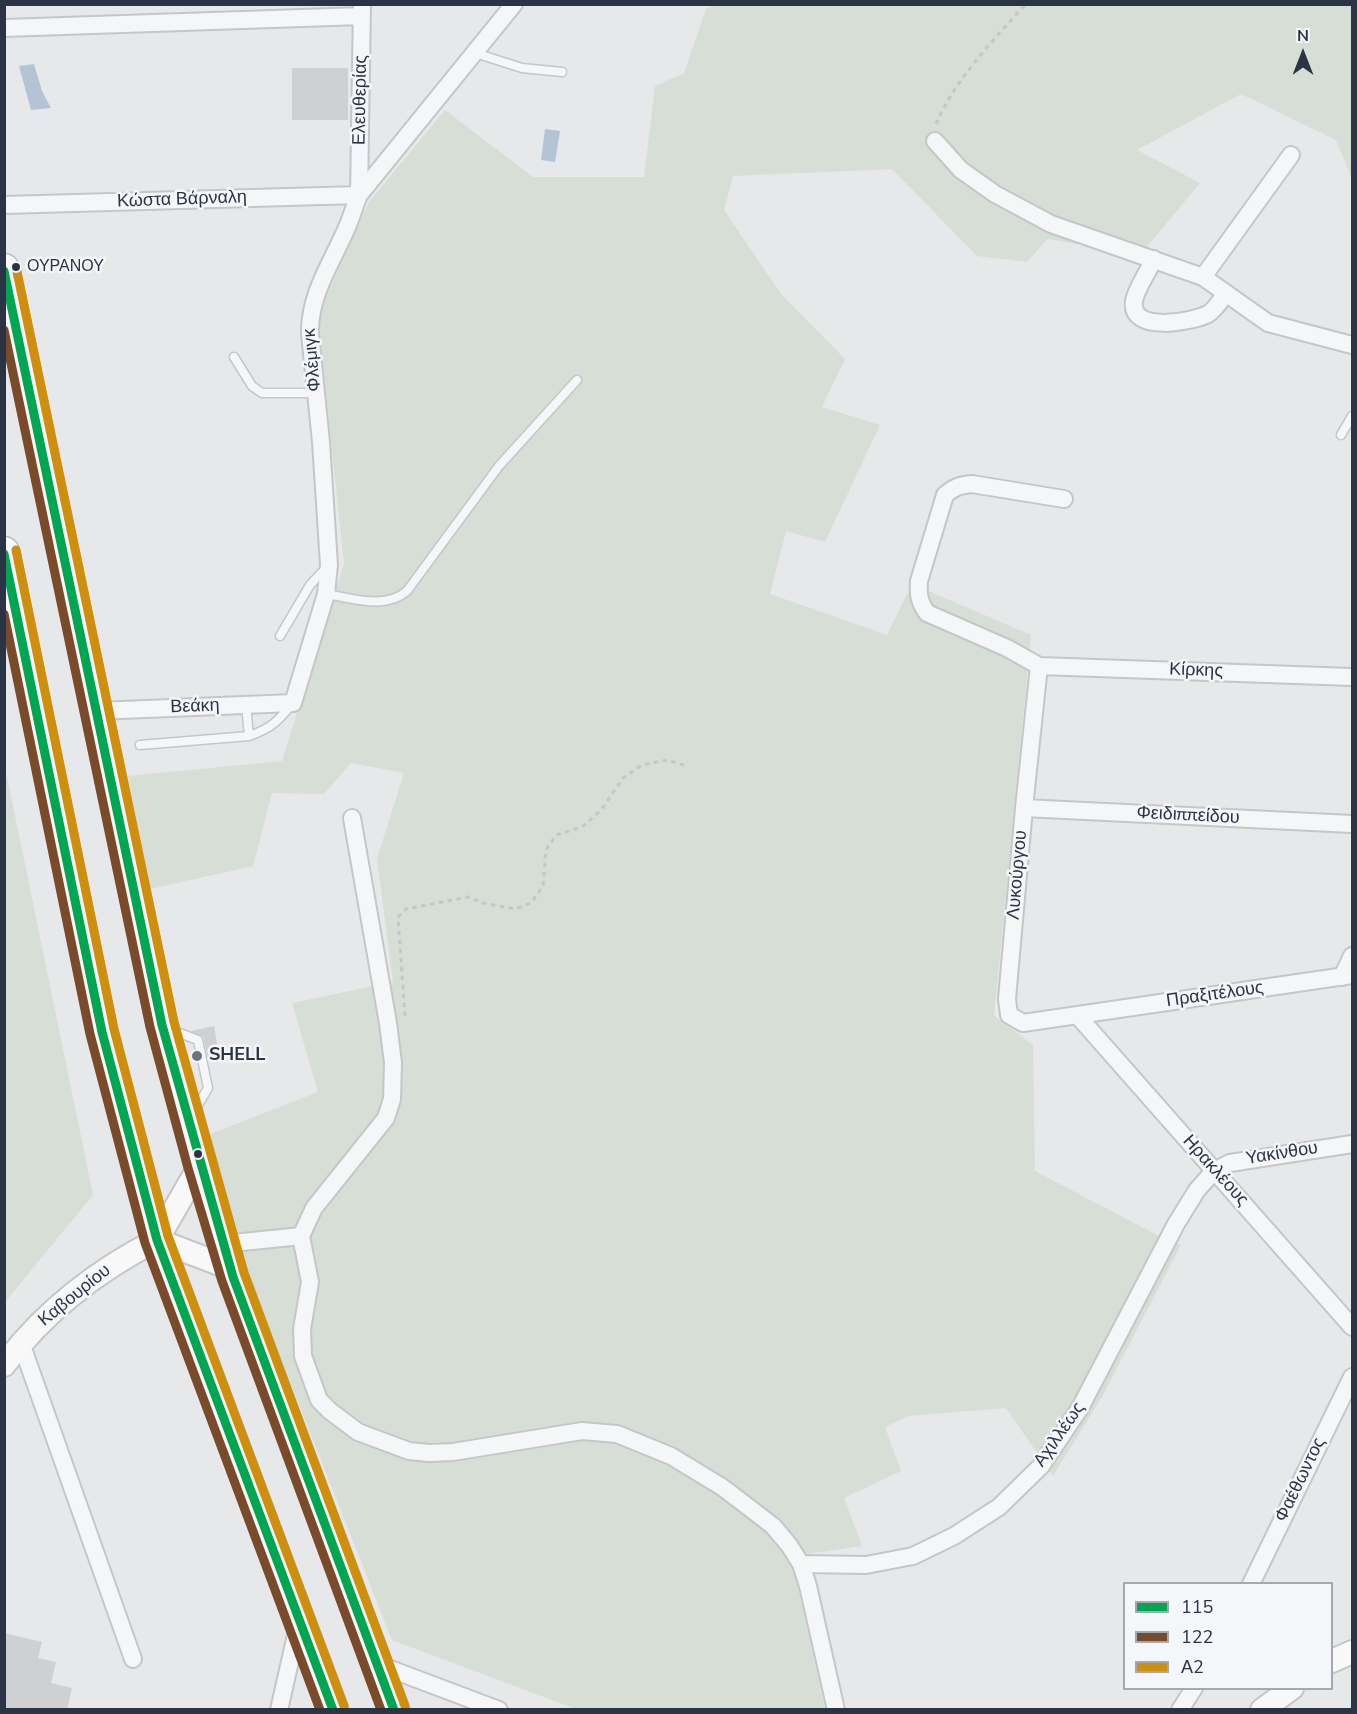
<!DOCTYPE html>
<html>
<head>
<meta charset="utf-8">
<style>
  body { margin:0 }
  #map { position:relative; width:1357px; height:1714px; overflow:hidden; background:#e6e8ea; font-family:"Nunito Sans",sans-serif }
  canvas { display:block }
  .frame { position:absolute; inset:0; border:6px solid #2b3445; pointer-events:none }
  .legend { position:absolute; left:1123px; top:1582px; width:210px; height:108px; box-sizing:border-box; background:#f4f6f9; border:2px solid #a4a8b1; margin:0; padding:8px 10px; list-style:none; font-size:18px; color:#2b3445 }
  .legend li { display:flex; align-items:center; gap:12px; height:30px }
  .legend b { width:30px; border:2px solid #a4a8b1 }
  .north { position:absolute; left:1273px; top:24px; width:60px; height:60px; -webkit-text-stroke:4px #f4f6f9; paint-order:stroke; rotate:0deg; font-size:16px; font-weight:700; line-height:24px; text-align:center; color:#2b3445 }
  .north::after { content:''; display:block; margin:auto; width:21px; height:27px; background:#2b3445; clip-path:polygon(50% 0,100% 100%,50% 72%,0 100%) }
</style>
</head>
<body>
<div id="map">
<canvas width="1357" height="1714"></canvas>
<div class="frame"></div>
<ul class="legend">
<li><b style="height:8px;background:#00a651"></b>115</li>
<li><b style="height:8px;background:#7a4b2a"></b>122</li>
<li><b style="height:8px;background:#ce8f0e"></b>Α2</li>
</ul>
<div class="north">N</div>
</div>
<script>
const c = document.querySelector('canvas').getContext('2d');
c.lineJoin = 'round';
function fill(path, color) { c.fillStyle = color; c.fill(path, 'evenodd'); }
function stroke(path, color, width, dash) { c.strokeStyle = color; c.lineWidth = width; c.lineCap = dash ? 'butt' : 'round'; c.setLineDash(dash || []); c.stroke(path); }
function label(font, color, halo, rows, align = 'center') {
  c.font = font + ' "Nunito Sans",sans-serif'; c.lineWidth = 5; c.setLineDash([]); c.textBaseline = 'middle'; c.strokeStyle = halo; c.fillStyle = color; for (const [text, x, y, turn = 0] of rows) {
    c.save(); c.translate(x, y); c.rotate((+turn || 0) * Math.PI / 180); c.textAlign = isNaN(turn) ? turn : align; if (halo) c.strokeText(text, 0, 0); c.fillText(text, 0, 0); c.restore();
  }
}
fill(new Path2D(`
  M714 5H1352V179L1336 140 1241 94 1137 150 1200 183 1140 255 1048 239 1027 262 977 256 892 169 733 176 724 210 781 294 845 359 822 407 880 425 825 542 786 531 770 594 887 635 912 584 1031 635 994 1016 1033 1045 1035 1171 1157 1235 1181 1245 1103 1395 1053 1476 1006 1408 908 1416 885 1427 901 1471 844 1498 862 1546 791 1556 825 1709H576L392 1640 257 1298 208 1135 318 1092 292 1003 393 982 377 859 404 773 351 763 324 794 272 793 253 866 150 889 128 776 282 761 344 564 318 315 369 202 445 110 533 177H644L655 86 684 73 706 9Z
  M4 762 93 1195 5 1302H4Z`), '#d6ded6');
fill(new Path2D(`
  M34 64 42 91 51 108 31 110 19 66Z
  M545 129 560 131 555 162 541 160Z`), '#b4c4d5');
fill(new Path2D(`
  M292 68H348V120H292Z
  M214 1026 219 1055 208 1058 203 1036 191 1031Z
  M4 1633 42 1642 38 1658 56 1662 51 1683 72 1688 67 1710H4Z`), '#ced0d3');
const lane = new Path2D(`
  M475 53 522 68 562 72
  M234 357 252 386 262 393H316
  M1341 435 1352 416
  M326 594C352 598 385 610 407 591L499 466 577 380
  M280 636 310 585 327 567
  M249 736C272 728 278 721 293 703
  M140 745 249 736 246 705
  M169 1029 198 1040 208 1088 194 1112`);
const street = new Path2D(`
  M4 28 362 16
  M935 141 961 170 995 194 1051 224 1203 277 1268 323 1352 345
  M359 195 362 4
  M4 205 359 195
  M1154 259C1149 270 1136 289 1134 301 1129 334 1192 322 1208 314 1215 310 1221 300 1226 293
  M1203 277 1291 155
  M1064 499 972 484C960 485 954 487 945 495L919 581C918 594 919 602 927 613L1007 648 1039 666 1352 677
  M1039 666 1024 808 1007 999 1009 1015 1023 1023 1352 975
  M97 711 293 703 326 594 329 565 321 442 310 334C309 297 329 267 344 234 350 222 354 208 359 195L514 4
  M1024 808 1352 824
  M1342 977 1352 956
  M1077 1015 1352 1327
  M301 1236 310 1282 302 1329 303 1356 319 1400 330 1411 358 1432 409 1451 429 1453 453 1452 582 1431 617 1434 671 1456 722 1487 747 1506 773 1526 789 1545 801 1564 808 1586 836 1710
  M223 1244 301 1236 314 1208 386 1118 392 1099 393 1063 388 1023 352 818
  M21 1343 133 1659
  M801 1564 866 1565 913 1556 954 1536 999 1507 1041 1466 1080 1408 1176 1224 1197 1190 1214 1171 1230 1163 1352 1144
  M1251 1584 1352 1377
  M377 1664 499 1710
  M279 1710 298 1626
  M1180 1710 1194 1688`);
const secondary = new Path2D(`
  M157 1240 200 1165
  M157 1240 230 1268
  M4 1365C44 1312 98 1270 157 1240
  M1332 1661 1352 1652
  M1262 1710 1292 1688`);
const highway = new Path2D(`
  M4 269 162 1025 200 1165 233 1277 394 1710
  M4 552 102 1032 157 1240 333 1710`);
stroke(lane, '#c4c6c8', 11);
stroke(street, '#c4c6c8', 20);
stroke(secondary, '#c4c6c8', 26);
stroke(highway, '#b8bbbf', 33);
stroke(new Path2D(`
  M936 124C955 80 990 44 1022 8L1030 4
  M405 1016 398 917 406 909 468 897 483 903 515 909 531 903 543 886 546 850 556 835 582 827 601 810 623 778 642 765 667 760 687 766`), '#c5c6ca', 3, [4.5, 4.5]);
stroke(lane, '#f5f6f7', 8);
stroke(street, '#f5f6f7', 16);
stroke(secondary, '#f8f8f8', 22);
stroke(highway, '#f8f8f8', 30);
stroke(new Path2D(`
  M4 271 162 1025 233 1277 394 1710
  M4 554 102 1032 157 1240 333 1710`), '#00a651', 9);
stroke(new Path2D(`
  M4 330 150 1027 188 1168 222 1281 381 1710
  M4 614 90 1034 145 1243 320 1710`), '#7a4b2a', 9);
stroke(new Path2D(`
  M16 267 174 1022 244 1273 405 1706
  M16 550 114 1029 168 1236 344 1706`), '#ce8f0e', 9);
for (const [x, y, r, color] of [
  [16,267,5,"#2b3445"],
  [197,1056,6,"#6c737f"],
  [198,1154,5,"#2b3445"]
]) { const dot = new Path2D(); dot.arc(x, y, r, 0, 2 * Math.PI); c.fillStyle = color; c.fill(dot); stroke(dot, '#f4f6f9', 2); }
label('16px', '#2b3445', '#f4f6f9', [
  ["ΟΥΡΑΝΟΥ",27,267]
], 'left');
label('18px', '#2b3445', '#f4f6f9', [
  ["Ελευθερίας",361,100,-89],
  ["Κώστα Βάρναλη",182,200,-2],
  ["Φλέμιγκ",313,360,-95],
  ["Κίρκης",1196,671,2],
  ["Βεάκη",195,707,-2],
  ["Φειδιππείδου",1188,816,3],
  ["Λυκούργου",1018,875,-85],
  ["Πραξιτέλους",1215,995,-8],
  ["Υακίνθου",1282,1154,-9],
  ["Ηρακλέους",1215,1171,48],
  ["Καβουρίου",75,1296,-39],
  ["Αχιλλέως",1060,1435,-55],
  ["Φαέθωντος",1301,1480,-64]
]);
label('bold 18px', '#2b3445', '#f4f6f9', [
  ["SHELL",209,1056]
], 'left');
</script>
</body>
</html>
